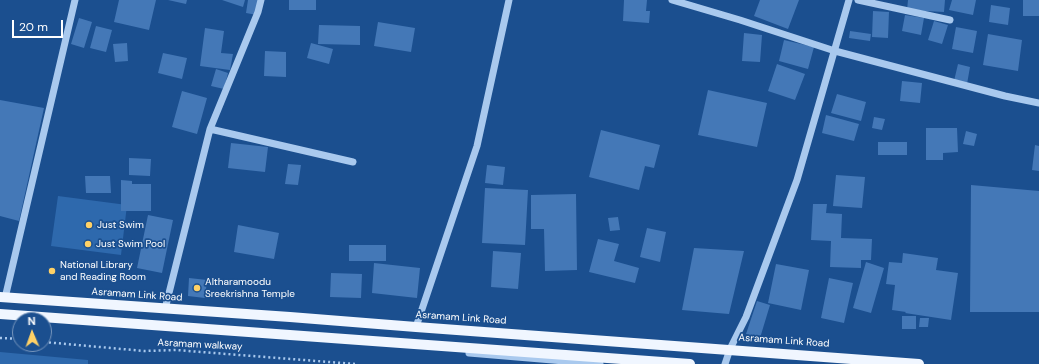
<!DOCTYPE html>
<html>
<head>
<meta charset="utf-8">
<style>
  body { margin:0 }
  #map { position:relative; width:1039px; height:364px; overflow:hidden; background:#1b4f8f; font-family:"DM Sans",sans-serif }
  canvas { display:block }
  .north { position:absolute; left:12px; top:312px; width:40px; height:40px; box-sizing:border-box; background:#1b4f8f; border:1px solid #7695bc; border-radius:50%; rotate:358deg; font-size:11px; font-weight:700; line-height:16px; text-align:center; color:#fff }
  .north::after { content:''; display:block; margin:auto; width:14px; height:18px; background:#ffd166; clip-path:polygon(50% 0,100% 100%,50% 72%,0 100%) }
  .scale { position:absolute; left:12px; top:20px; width:51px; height:18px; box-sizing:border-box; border:2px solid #fff; border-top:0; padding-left:5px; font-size:12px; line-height:14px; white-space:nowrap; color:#fff; -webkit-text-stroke:3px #1b4f8f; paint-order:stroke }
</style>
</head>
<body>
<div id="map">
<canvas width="1039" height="364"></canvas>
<div class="north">N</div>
<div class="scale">20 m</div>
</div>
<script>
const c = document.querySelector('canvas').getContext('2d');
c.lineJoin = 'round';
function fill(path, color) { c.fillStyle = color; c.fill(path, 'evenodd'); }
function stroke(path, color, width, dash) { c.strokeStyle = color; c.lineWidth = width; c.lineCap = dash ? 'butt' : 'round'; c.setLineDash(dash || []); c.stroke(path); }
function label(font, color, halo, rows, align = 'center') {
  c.font = font + ' "DM Sans",sans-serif'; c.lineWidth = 3.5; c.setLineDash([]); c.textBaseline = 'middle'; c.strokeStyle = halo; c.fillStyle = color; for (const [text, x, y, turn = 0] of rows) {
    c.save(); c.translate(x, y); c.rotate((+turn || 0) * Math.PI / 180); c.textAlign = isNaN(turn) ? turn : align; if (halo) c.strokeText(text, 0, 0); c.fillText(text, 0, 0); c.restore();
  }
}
fill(new Path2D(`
  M58 196 127 205 121 255 51 246Z
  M0 352 88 360V364H0Z`), '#2e69ad');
fill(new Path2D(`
  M119 0H156L149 30 114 22Z
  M168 0H187L186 4Z
  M222 0H245L243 7Z
  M248 0H260L257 15 246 13Z
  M289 0H316V10H289Z
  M624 0H647L646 11H650L649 23 623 21Z
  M760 0H799L788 29 754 16Z
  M908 0H945L944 12 907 10Z
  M952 0H976L973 15 949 10Z
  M1023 0H1039V16H1023Z
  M991 5 1010 8 1008 25 989 22Z
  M873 11 889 12 888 38 872 37Z
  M905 15 924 18 921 35 902 31Z
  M79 18 92 22 84 48 71 44Z
  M934 21 948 25 942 44 928 40Z
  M378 22 415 28 411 52 374 46Z
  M319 25 360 26V45L318 44Z
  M96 26 112 30 106 52 90 48Z
  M956 27 977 31 973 53 952 49Z
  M205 28 224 31 221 53 233 54 230 70 200 66Z
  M850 31 871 34 870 41 849 38Z
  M744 33 762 35 760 62 742 61Z
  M988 34 1022 40 1018 71 983 65Z
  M784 40 814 47 808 69 779 61Z
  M127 43 128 61 115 62 113 44Z
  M311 43 333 49 329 64 307 58Z
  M265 51 286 52V77L264 76Z
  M163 53 187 58 182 79 158 73Z
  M777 64 805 74 795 100 768 91Z
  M958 64 970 67 967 84 954 81Z
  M216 69 228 73 224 89 211 86Z
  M902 81 922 83 920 103 900 101Z
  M708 90 767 103 757 147 698 135Z
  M182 91 207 98 197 134 172 127Z
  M837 94 866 102 861 121 831 113Z
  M0 100 44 108 19 221 0 216Z
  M826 115 859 124 854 141 822 133Z
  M874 117 885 119 882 130 872 128Z
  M926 128H957L958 152 943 153V160H926Z
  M601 130 660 145 654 168 645 166 639 190 589 177Z
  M966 131 977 134 974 146 963 144Z
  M878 142H907V155H878Z
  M231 143 268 147 265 172 228 168Z
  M1035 145 1039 146V171L1032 170Z
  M129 158 151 159 150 176 129 175Z
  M288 164 301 165 298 185 285 184Z
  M487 165 505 167 503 185 485 183Z
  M836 175 865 177 862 208 833 206Z
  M85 176H110L111 193H86Z
  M121 180 132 181V184H151V211H121Z
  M971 185 1039 191V312H970Z
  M485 188 528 190 525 245 482 243Z
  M576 194 577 270 545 271 544 229H531V195Z
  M813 204H827L826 213 842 214 841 238 872 239 871 260H861V268L830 267 831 241 811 240Z
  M148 215 173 220 162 273 137 268Z
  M618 217 620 230 610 231 608 218Z
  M238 225 279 233 274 259 234 252Z
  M647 228 666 232 660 262 640 257Z
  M598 239 619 244 614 261 639 268 635 283 589 272Z
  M349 245H386V261H349Z
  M694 248 744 251 729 314 682 310Z
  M493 251 521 253 518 289 491 287Z
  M903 253 938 258 936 270 958 273 951 320 905 313 906 312 892 310 895 285 886 284 889 262 902 263Z
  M866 262 884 268 871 313 853 308Z
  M374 263 420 268 417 298 372 293Z
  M776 264 809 270 801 310 768 303Z
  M331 273 362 274 361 298 330 297Z
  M189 278 207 280 205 298 188 296Z
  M829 278 853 283 844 323 821 318Z
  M757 301 770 305 760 338 746 334Z
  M902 316H916V329H902Z
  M920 318H929L928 327H919Z`), '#4478b7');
stroke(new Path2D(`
  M0 338 20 339
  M44 342 144 351 176 350 214 353 355 364`), '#a9c9ee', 2.5, [2, 3]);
stroke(new Path2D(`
  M672 0 740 20 835 51 1005 96 1039 103
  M858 0 950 20
  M210 129 353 162
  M5 298 75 0
  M165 309 210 129 258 12 261 0
  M416 327 477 146 509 0
  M469 353 600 364
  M725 364 730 349 746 317 797 180 849 0`), '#a9c9ee', 7);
stroke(new Path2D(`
  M0 297 290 317 416 327 919 364
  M0 314 690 364`), '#f0f6ff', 10);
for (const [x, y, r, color] of [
  [89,225,4,"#ffd166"],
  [88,244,4,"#ffd166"],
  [52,271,4,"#ffd166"],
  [197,288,4,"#ffd166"]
]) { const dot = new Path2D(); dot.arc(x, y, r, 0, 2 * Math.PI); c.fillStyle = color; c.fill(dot); stroke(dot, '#1b4f8f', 1.5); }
label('10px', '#fff', '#1b4f8f', [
  ["Just Swim",97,225],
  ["Just Swim Pool",96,244],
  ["National Library",60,265],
  ["and Reading Room",60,277],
  ["Altharamoodu",205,282],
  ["Sreekrishna Temple",205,294]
], 'left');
label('10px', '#fff', '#1b4f8f', [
  ["Asramam Link Road",137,295,4],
  ["Asramam Link Road",461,318,4],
  ["Asramam Link Road",784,341,4],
  ["Asramam walkway",200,345,3]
]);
</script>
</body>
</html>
